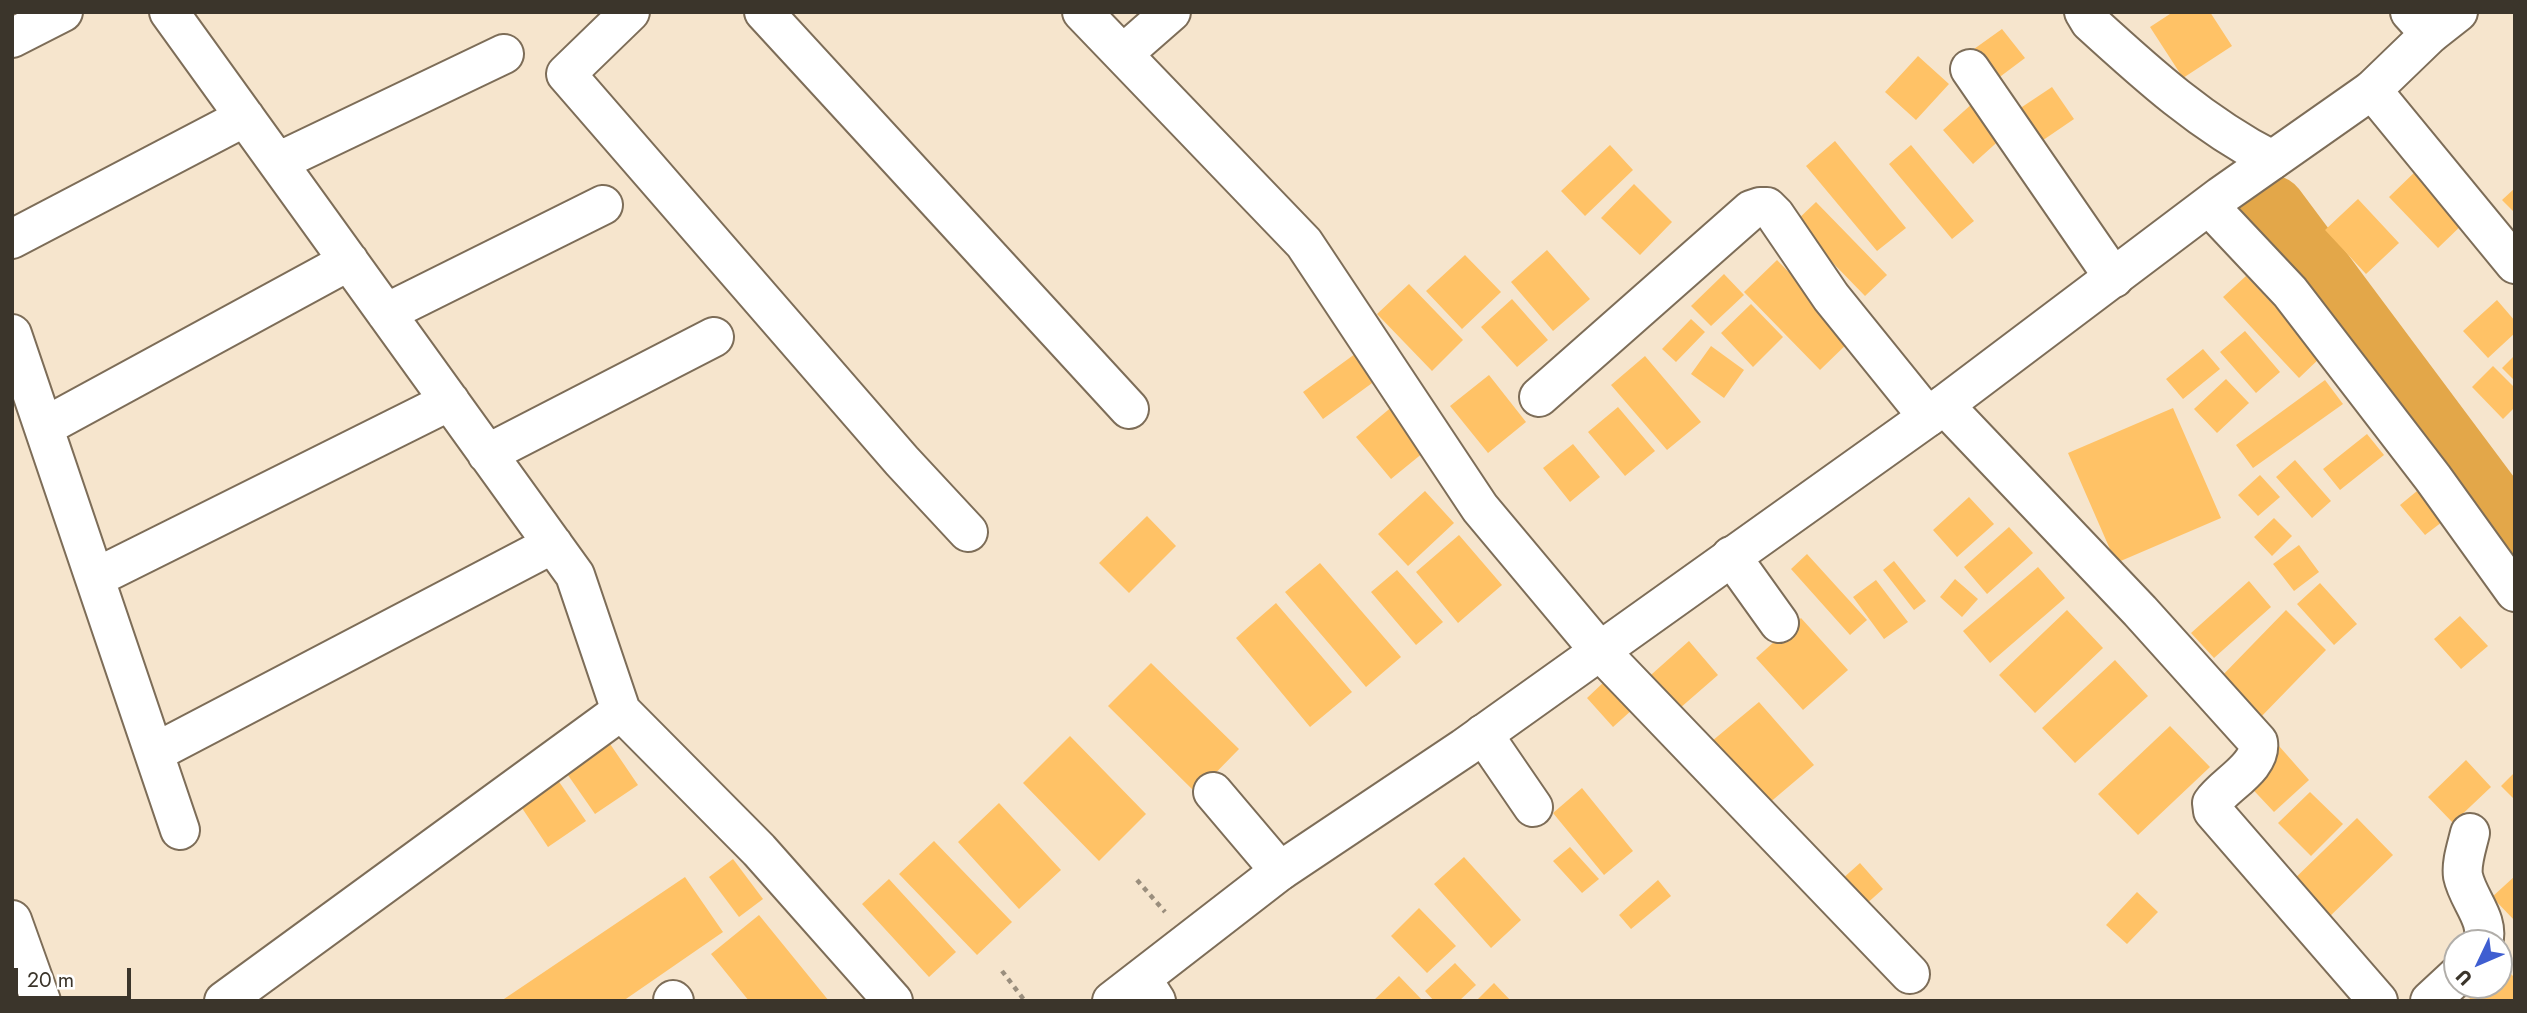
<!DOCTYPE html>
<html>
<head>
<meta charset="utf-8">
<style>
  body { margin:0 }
  #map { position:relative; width:2527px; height:1013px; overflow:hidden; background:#f6e5cd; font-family:Jost,sans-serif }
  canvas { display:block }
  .frame { position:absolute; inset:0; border:14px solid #3b352b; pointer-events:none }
  .north { position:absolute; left:2443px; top:929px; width:70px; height:70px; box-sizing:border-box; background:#fff; border:2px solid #b1aeaa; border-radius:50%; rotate:226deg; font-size:19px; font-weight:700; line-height:28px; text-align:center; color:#3b352b }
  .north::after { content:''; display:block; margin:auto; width:24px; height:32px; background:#3f5ed1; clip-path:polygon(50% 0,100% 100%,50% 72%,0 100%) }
  .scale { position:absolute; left:14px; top:968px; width:117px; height:32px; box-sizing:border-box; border:4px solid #3b352b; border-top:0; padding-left:9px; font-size:21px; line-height:24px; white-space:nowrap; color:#3b352b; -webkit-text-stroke:5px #fff; paint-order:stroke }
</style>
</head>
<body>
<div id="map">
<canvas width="2527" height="1013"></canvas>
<div class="frame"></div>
<div class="north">U</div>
<div class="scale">20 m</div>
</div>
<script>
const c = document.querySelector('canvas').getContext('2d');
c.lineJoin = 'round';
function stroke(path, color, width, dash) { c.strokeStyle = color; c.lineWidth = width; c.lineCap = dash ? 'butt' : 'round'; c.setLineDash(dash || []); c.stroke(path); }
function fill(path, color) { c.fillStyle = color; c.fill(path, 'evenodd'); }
stroke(new Path2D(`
  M2271 210 2515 537`), '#e3a749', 70);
fill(new Path2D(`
  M2173 12H2210L2232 46 2183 78 2150 27Z
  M2002 29 2025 58 1997 79 1974 49Z
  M1918 56 1949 84 1916 120 1885 92Z
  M2052 87 2074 119 2033 147 2010 115Z
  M1974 102 2004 136 1973 164 1943 130Z
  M1835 141 1906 228 1877 251 1806 166Z
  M1610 145 1633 170 1585 216 1561 191Z
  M1911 145 1974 221 1952 239 1889 164Z
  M2419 168 2468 219 2438 248 2389 197Z
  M1634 184 1672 222 1640 255 1601 218Z
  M2515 188V213L2502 200Z
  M2358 199 2399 243 2366 274 2325 230Z
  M1816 202 1887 275 1865 296 1794 223Z
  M1547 250 1590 299 1553 331 1511 282Z
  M1465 255 1501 292 1462 329 1426 291Z
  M1777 260 1853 338 1820 370 1744 292Z
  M1724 274 1744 295 1711 326 1691 306Z
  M2246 276 2322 356 2299 378 2223 297Z
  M1409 284 1463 340 1432 371 1377 314Z
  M1512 299 1548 340 1517 367 1481 327Z
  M2497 300 2515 321V333L2488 358 2463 331Z
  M1751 304 1783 337 1753 367 1721 333Z
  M1691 319 1705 332 1676 362 1662 349Z
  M2245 331 2280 372 2256 393 2220 352Z
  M1711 346 1744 370 1724 398 1691 374Z
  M2203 349 2220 369 2183 399 2166 379Z
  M1359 351 1379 378 1323 419 1303 392Z
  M2515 355V381L2502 368Z
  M1645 356 1701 422 1667 450 1611 385Z
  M2493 366 2515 388V407L2503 419 2472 387Z
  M1489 375 1526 422 1488 453 1450 406Z
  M2226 379 2249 403 2217 433 2194 409Z
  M2325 380 2343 404 2253 468 2236 445Z
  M1394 405 1429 448 1391 479 1356 437Z
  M1618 407 1655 451 1625 476 1588 432Z
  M2173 408 2221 518 2116 563 2068 453Z
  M2367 434 2384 455 2340 490 2323 469Z
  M1573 444 1600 477 1570 502 1543 468Z
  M2295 460 2331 501 2312 518 2276 477Z
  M2260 475 2280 497 2258 516 2238 495Z
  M1425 491 1454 523 1408 566 1378 534Z
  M2417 491 2442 522 2425 535 2400 505Z
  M1969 497 1994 524 1957 557 1933 530Z
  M1147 516 1176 546 1129 593 1099 563Z
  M2274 518 2292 536 2272 556 2254 537Z
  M2009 527 2033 553 1987 594 1964 567Z
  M1459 535 1502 585 1458 623 1416 572Z
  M2299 545 2319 572 2294 591 2273 564Z
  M1807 554 1867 620 1850 635 1791 569Z
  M1894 561 1926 601 1914 610 1883 570Z
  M1320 563 1401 657 1366 687 1285 592Z
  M2038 567 2065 598 1990 663 1963 631Z
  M1397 570 1443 622 1416 645 1371 592Z
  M1955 579 1978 599 1962 617 1940 597Z
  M1876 580 1908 622 1884 639 1853 597Z
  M2249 581 2271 607 2214 658 2191 633Z
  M2320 583 2357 624 2334 645 2297 604Z
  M1276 603 1352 692 1310 727 1236 638Z
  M2067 610 2103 648 2035 713 1999 675Z
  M2286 610 2326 650 2258 720 2218 680Z
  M2460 616 2488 646 2461 669 2434 639Z
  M1801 618 1848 670 1803 710 1756 658Z
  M1689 641 1718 675 1672 715 1643 682Z
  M2115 660 2148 696 2075 763 2042 728Z
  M1151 663 1239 749 1196 793 1108 706Z
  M1606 680 1633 709 1613 727 1587 698Z
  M1759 702 1814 765 1761 810 1706 746Z
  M2170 726 2210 767 2138 835 2098 794Z
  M1070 736 1146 814 1099 861 1023 783Z
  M606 738 638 785 595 814 563 768Z
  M2279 746 2309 780 2274 812 2243 779Z
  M2466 760 2491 787 2453 823 2428 797Z
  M2515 772V800L2501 786Z
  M553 773 586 821 548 847 516 799Z
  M1582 788 1633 851 1604 875 1553 813Z
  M2310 792 2343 824 2311 856 2278 823Z
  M999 803 1061 870 1019 909 958 842Z
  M2357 818 2393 855 2324 922 2288 885Z
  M934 841 1012 922 977 955 899 874Z
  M1570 847 1599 879 1582 893 1553 861Z
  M1464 857 1521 920 1491 948 1434 884Z
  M733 859 763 899 739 917 709 877Z
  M1860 863 1883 889 1864 906 1841 880Z
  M2515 876V921L2492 897Z
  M685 877 723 932 623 1001H501Z
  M889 879 956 952 929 977 862 904Z
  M1658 880 1671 896 1631 929 1619 915Z
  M2137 892 2158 912 2127 944 2106 925Z
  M1419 908 1456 946 1427 973 1391 936Z
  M759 915 829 1001H749L711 954Z
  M2499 962 2515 978V1001H2472L2457 985H2499Z
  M1455 963 1476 985 1459 1001H1434L1425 991Z
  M1399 976 1423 1001H1373Z
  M1494 983 1511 1001H1476Z`), '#ffc266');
const minor = new Path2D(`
  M169 12 575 575 621 711
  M630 12 566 74 902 461 968 532
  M764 12 1129 409
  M1082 12 1304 243 1480 508 1599 650 1910 974
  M2084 12 2090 22C2148 75 2202 124 2272 160
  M2410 12 2430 34
  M12 38 63 12
  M1123 54 1171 12
  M1970 69 2114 278
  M2372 90 2515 264
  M278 162 504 54
  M2209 206 2290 292 2433 478 2515 592
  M12 239 245 117
  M386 313 603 205
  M12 334 180 830
  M1539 397 1751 210 1760 207H1767L1775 215 1831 297 1928 417
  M1944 405 2140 611 2258 742C2262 767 2225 784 2212 803L2213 811 2378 1001
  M44 427 349 261
  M487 454 714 337
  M1731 556 1779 623
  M95 578 450 401
  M1483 734 1533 807
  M154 753 553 544
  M1213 792 1280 871
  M2470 833C2467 846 2461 863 2463 876 2468 900 2490 919 2483 943
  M12 920 41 1001
  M1142 979 1156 1001
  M673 1000 674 1001
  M224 1001 621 711 759 850 893 1001
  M2430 1001 2457 976`);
const highway = new Path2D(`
  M1112 1001 1280 871 1464 748 1928 417 2221 196 2372 90 2430 34 2458 12`);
stroke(minor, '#7d6d58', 42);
stroke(highway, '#7d6d58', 42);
stroke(new Path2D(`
  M1137 880 1165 912
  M1002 971 1025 1001`), '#9a8e7d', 4.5, [5, 5]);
stroke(minor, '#fff', 38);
stroke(highway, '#fff', 38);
</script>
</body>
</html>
